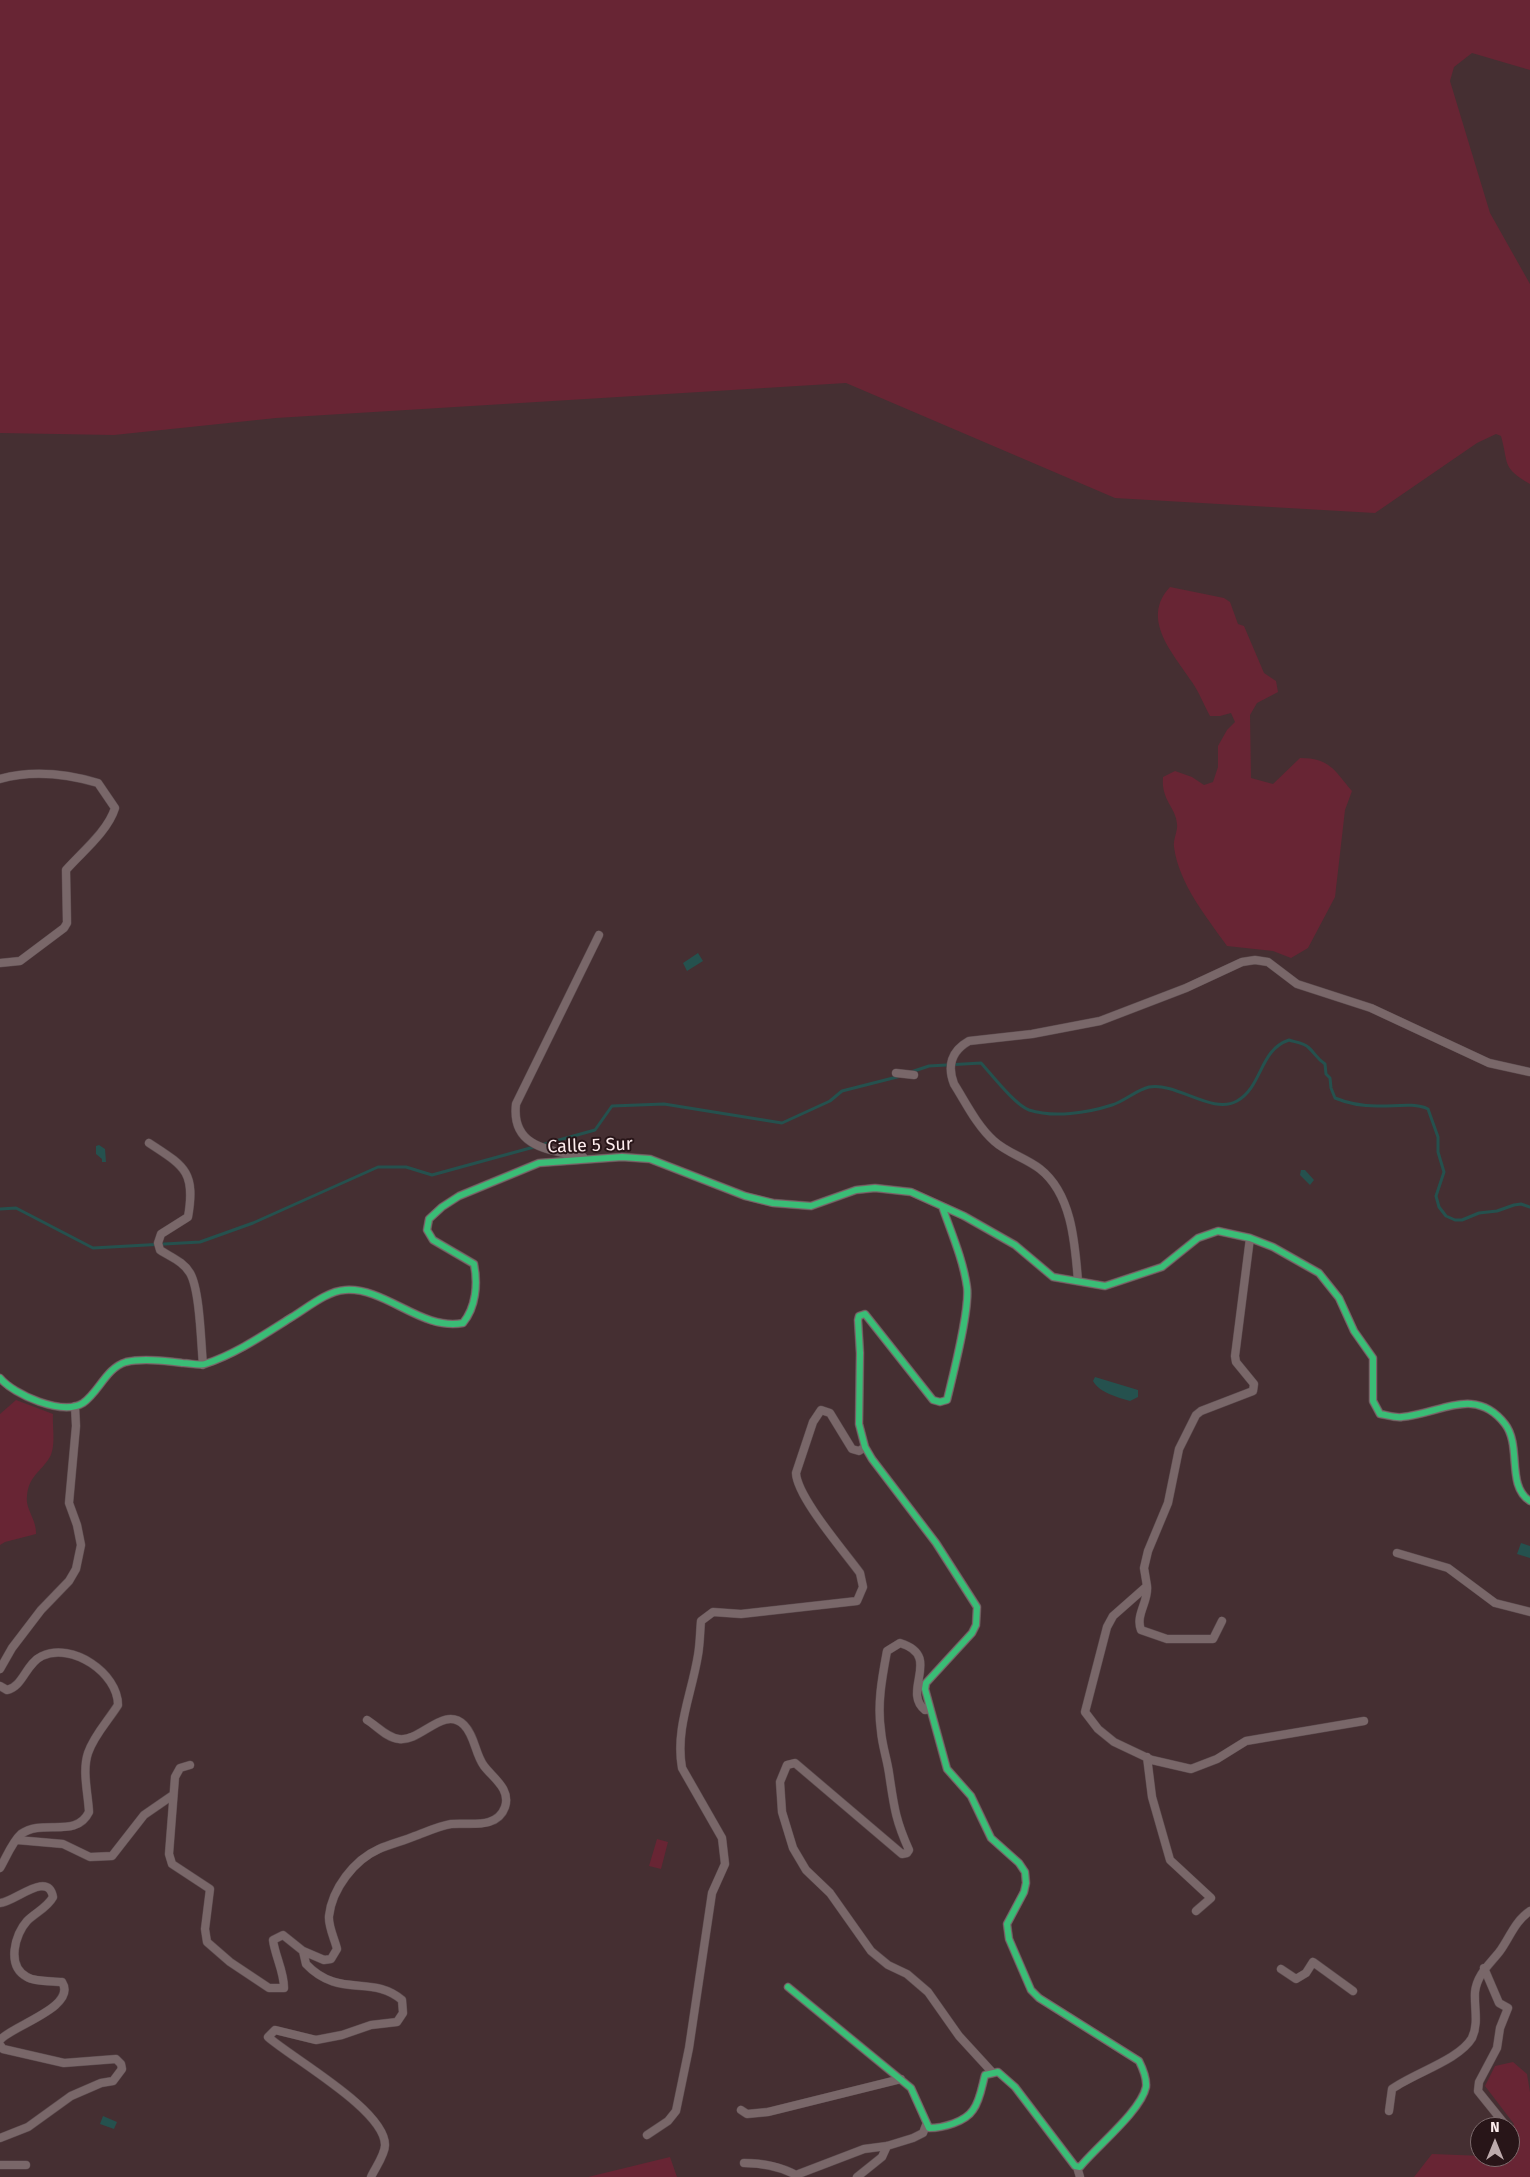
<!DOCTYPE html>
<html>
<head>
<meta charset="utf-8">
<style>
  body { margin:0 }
  #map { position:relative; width:1530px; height:2177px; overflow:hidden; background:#452f32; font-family:"Fira Sans",sans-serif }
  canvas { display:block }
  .north { position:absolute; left:1470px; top:2117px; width:50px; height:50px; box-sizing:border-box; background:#281518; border:1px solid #7d6b6d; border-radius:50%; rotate:0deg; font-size:14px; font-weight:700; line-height:20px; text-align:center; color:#fdeced }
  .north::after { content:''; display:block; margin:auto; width:18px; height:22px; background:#bdaaac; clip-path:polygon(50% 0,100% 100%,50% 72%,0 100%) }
</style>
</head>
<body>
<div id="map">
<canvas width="1530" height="2177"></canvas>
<div class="north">N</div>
</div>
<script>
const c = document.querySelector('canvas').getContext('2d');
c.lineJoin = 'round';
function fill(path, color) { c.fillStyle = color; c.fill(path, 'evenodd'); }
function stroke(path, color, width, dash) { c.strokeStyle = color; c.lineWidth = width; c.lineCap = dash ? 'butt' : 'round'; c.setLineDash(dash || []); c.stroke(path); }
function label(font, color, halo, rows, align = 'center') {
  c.font = font + ' "Fira Sans",sans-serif'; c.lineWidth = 4; c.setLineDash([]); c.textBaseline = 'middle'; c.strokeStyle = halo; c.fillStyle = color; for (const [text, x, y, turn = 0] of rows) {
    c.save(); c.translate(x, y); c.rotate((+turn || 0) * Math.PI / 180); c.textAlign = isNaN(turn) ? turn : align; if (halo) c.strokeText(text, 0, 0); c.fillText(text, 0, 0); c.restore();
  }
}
fill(new Path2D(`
  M0 0H1530V70L1472 53 1454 67 1450 81 1490 213 1530 284V484C1501 467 1509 464 1501 436L1496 434 1477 443 1375 513 1115 498 846 383 276 418 114 435 0 433Z
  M1170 587 1224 598 1230 602 1238 624 1244 626 1264 673 1276 681 1278 692 1257 703 1250 715 1251 778 1273 784 1300 758C1330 758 1334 770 1352 791L1345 810 1335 897 1308 948 1291 958 1273 951 1227 946C1206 916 1179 884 1174 847 1173 839 1178 831 1177 824 1176 807 1161 801 1163 777L1175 771 1192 777 1204 785 1213 782 1218 767V746L1227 730 1235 722 1231 713 1220 716H1210C1204 705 1199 692 1192 682 1173 653 1140 619 1170 587Z
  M16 1400 53 1414C52 1427 57 1449 48 1460 38 1474 29 1477 27 1496 25 1509 37 1520 36 1534L5 1542 0 1545V1414Z
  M657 1839 668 1842 661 1869 649 1866Z
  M1513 2062 1527 2074 1530 2092V2177H1414L1432 2154 1510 2157V2135L1514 2124 1485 2086 1495 2066Z
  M670 2157 677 2177H588Z`), '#682534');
fill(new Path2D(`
  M698 953 703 961 687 971 683 963Z
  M99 1145 105 1149 106 1162H102V1159L96 1154V1146Z
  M1301 1170H1305L1314 1180 1310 1185 1300 1175Z
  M1095 1377 1138 1390V1397L1130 1401C1117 1397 1100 1393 1093 1381Z
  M1521 1543 1530 1546V1558L1517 1554Z
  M103 2116 117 2122 114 2129 100 2124Z`), '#25514e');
stroke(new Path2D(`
  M911 1072 929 1066 981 1063C992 1075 1015 1105 1029 1110 1054 1118 1087 1113 1112 1105 1125 1101 1136 1090 1149 1087 1177 1082 1212 1115 1237 1101 1263 1086 1259 1050 1289 1040 1295 1042 1304 1043 1308 1047 1316 1054 1315 1057 1325 1064L1326 1074 1330 1078 1331 1088 1335 1098C1347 1103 1364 1106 1377 1106 1392 1107 1414 1102 1428 1109L1438 1137V1152L1444 1172 1436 1196 1439 1207 1446 1216 1455 1220H1462L1479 1213 1497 1211 1514 1205 1521 1204 1530 1207
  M541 1145 595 1130 612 1106 664 1104 782 1123 830 1101 842 1091 901 1076
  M0 1209 16 1208 93 1248 200 1242 253 1223 378 1167H406L432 1175 534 1147`), '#25514e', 3);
const street = new Path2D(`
  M0 779C32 770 67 774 98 783L115 808C108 831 82 852 66 870L67 923 64 928 20 961 0 963
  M896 1073 914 1075
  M149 1143C184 1166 196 1171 188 1217L161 1234 158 1243 160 1250C170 1257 183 1261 190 1273 200 1290 201 1344 203 1365
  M583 1157C550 1150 511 1148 516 1104L599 935
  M1250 1238 1235 1356 1236 1362 1254 1384 1253 1391 1201 1411 1196 1415 1179 1449 1168 1503 1148 1551 1144 1568 1147 1586 1113 1616 1107 1627 1085 1712 1098 1729 1114 1742 1152 1760 1191 1769 1217 1759 1246 1741 1364 1721
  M1078 1281C1075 1244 1072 1194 1040 1169 1026 1158 1007 1153 994 1141 977 1126 966 1103 954 1084 947 1066 951 1051 969 1041L1032 1034 1100 1021 1186 988 1242 962 1255 960 1268 962 1297 984 1371 1008 1489 1063 1530 1072
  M0 1378C14 1395 63 1416 83 1403 99 1392 106 1368 126 1362 143 1358 166 1361 183 1363 190 1363 199 1366 205 1364 236 1354 265 1334 292 1317 307 1308 327 1291 345 1290 386 1287 421 1331 463 1323 476 1307 478 1284 474 1264L433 1240 427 1230 429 1219 442 1207 459 1196 539 1163 622 1157 650 1159 745 1196 773 1203 811 1206 856 1190 875 1188 911 1192 964 1216 1015 1245 1053 1277 1105 1286 1162 1267 1198 1238 1218 1231 1250 1238 1273 1247 1319 1273 1339 1298 1354 1331 1373 1358V1401L1380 1414C1387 1415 1395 1418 1402 1417 1440 1414 1475 1385 1505 1424 1522 1446 1506 1486 1530 1501
  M1397 1553 1448 1568 1495 1603 1530 1612
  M1147 1586C1149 1601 1135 1615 1141 1630L1167 1639H1213L1222 1621
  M0 1669 12 1648 41 1610 69 1581 76 1569 81 1545 77 1525 69 1503 76 1426 75 1406
  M0 1686 7 1690C23 1687 26 1663 42 1656 72 1642 118 1673 118 1705 108 1721 94 1735 88 1753 82 1771 88 1793 89 1812 76 1839 43 1818 21 1834 12 1842 6 1858 0 1868
  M930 1709 925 1710C901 1691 943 1656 900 1643L887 1651C882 1678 877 1704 881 1731 882 1745 887 1759 889 1773 894 1806 895 1819 909 1850L907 1853 902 1854 795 1763 787 1765 780 1782 782 1812 793 1848 806 1870 830 1893 871 1951 888 1965 907 1974 928 1992 959 2036 992 2072
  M367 1720C377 1726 387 1738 399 1739 421 1742 444 1705 464 1725 475 1736 475 1754 484 1766 493 1778 511 1789 505 1807 497 1830 468 1822 451 1824 439 1826 426 1832 415 1836 403 1841 390 1844 379 1849 354 1860 332 1889 329 1916 328 1926 335 1940 337 1949L331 1959 324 1960 303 1951 306 1964C339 1999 372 1974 402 2000L403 2013 397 2022 371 2025 342 2035 316 2040 275 2030 268 2037C293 2059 385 2110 385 2145 385 2155 375 2168 371 2177
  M1147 1757 1152 1797 1170 1860 1211 1898 1196 1911
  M190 1765 180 1768 175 1777 169 1854 172 1864 210 1889 205 1929 207 1942 230 1962 269 1988H284C284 1971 275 1956 273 1940L283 1935 303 1951
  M17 1840 63 1844 90 1857 112 1856 144 1815 173 1795
  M0 1903C15 1902 48 1870 53 1897 47 1908 36 1912 27 1921 15 1934 6 1966 27 1977 35 1982 52 1981 62 1982 78 2007 11 2026 0 2040
  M1484 1968 1499 2003 1508 2008 1500 2028 1497 2048 1479 2082 1478 2091 1507 2127
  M1281 1969 1296 1979 1306 1973 1313 1962 1353 1991
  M788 1987 911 2088 929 2128C943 2128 965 2122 973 2110 980 2101 982 2086 985 2075L998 2072 1015 2087 1075 2166 1080 2167C1096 2147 1141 2111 1146 2087 1147 2078 1143 2069 1139 2061L1039 1998 1031 1990 1009 1939 1007 1924 1024 1892 1026 1883 1025 1872 1019 1863 991 1838 971 1796 947 1769 925 1689 926 1683 972 1633 976 1625 977 1607 936 1543 872 1459 865 1447 859 1424 860 1353 858 1320 859 1316 865 1314 933 1400 940 1402 947 1400C953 1375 970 1310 967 1287 963 1259 951 1232 942 1206
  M0 2045 3 2049 64 2063 116 2059 121 2064 122 2069 113 2081 101 2083 71 2096 28 2127 0 2138
  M741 2110 747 2114 768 2112 901 2079
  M1389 2111 1392 2089C1414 2073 1459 2060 1472 2038 1479 2023 1474 2008 1475 1992 1477 1974 1490 1964 1500 1951 1510 1937 1515 1921 1530 1911
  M647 2135 668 2121 676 2111 689 2048 712 1893 725 1864 722 1838 682 1768C675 1729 692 1693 698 1655 700 1644 700 1632 701 1621L713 1612 741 1614 857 1601 863 1587 860 1573C844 1551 797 1497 796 1473L813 1422 821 1410 830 1413 852 1449 859 1451 865 1447
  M744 2163C763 2163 779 2166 796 2175L864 2149 887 2146 913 2138 923 2133 926 2125
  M0 2165H26
  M1077 2167 1080 2177
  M857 2177 882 2157 887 2146`);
stroke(street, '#5c4b4e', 9);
stroke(street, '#796769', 8);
stroke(new Path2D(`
  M0 1378C14 1395 63 1416 83 1403 99 1392 106 1368 126 1362 143 1358 166 1361 183 1363 190 1363 199 1366 205 1364 236 1354 265 1334 292 1317 307 1308 327 1291 345 1290 386 1287 421 1331 463 1323 476 1307 478 1284 474 1264L433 1240 427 1230 429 1219 442 1207 459 1196 539 1163 622 1157 650 1159 745 1196 773 1203 811 1206 856 1190 875 1188 911 1192 964 1216 1015 1245 1053 1277 1105 1286 1162 1267 1198 1238 1218 1231 1250 1238 1273 1247 1319 1273 1339 1298 1354 1331 1373 1358V1401L1380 1414C1387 1415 1395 1418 1402 1417 1440 1414 1475 1385 1505 1424 1522 1446 1506 1486 1530 1501
  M788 1987 911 2088 929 2128C943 2128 965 2122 973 2110 980 2101 982 2086 985 2075L998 2072 1015 2087 1075 2166 1080 2167C1096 2147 1141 2111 1146 2087 1147 2078 1143 2069 1139 2061L1039 1998 1031 1990 1009 1939 1007 1924 1024 1892 1026 1883 1025 1872 1019 1863 991 1838 971 1796 947 1769 925 1689 926 1683 972 1633 976 1625 977 1607 936 1543 872 1459 865 1447 859 1424 860 1353 858 1320 859 1316 865 1314 933 1400 940 1402 947 1400C953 1375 970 1310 967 1287 963 1259 951 1232 942 1206`), '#3abd76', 6);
label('18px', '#fdeced', '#281518', [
  ["Calle 5 Sur",590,1146,-2]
]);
</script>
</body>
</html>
